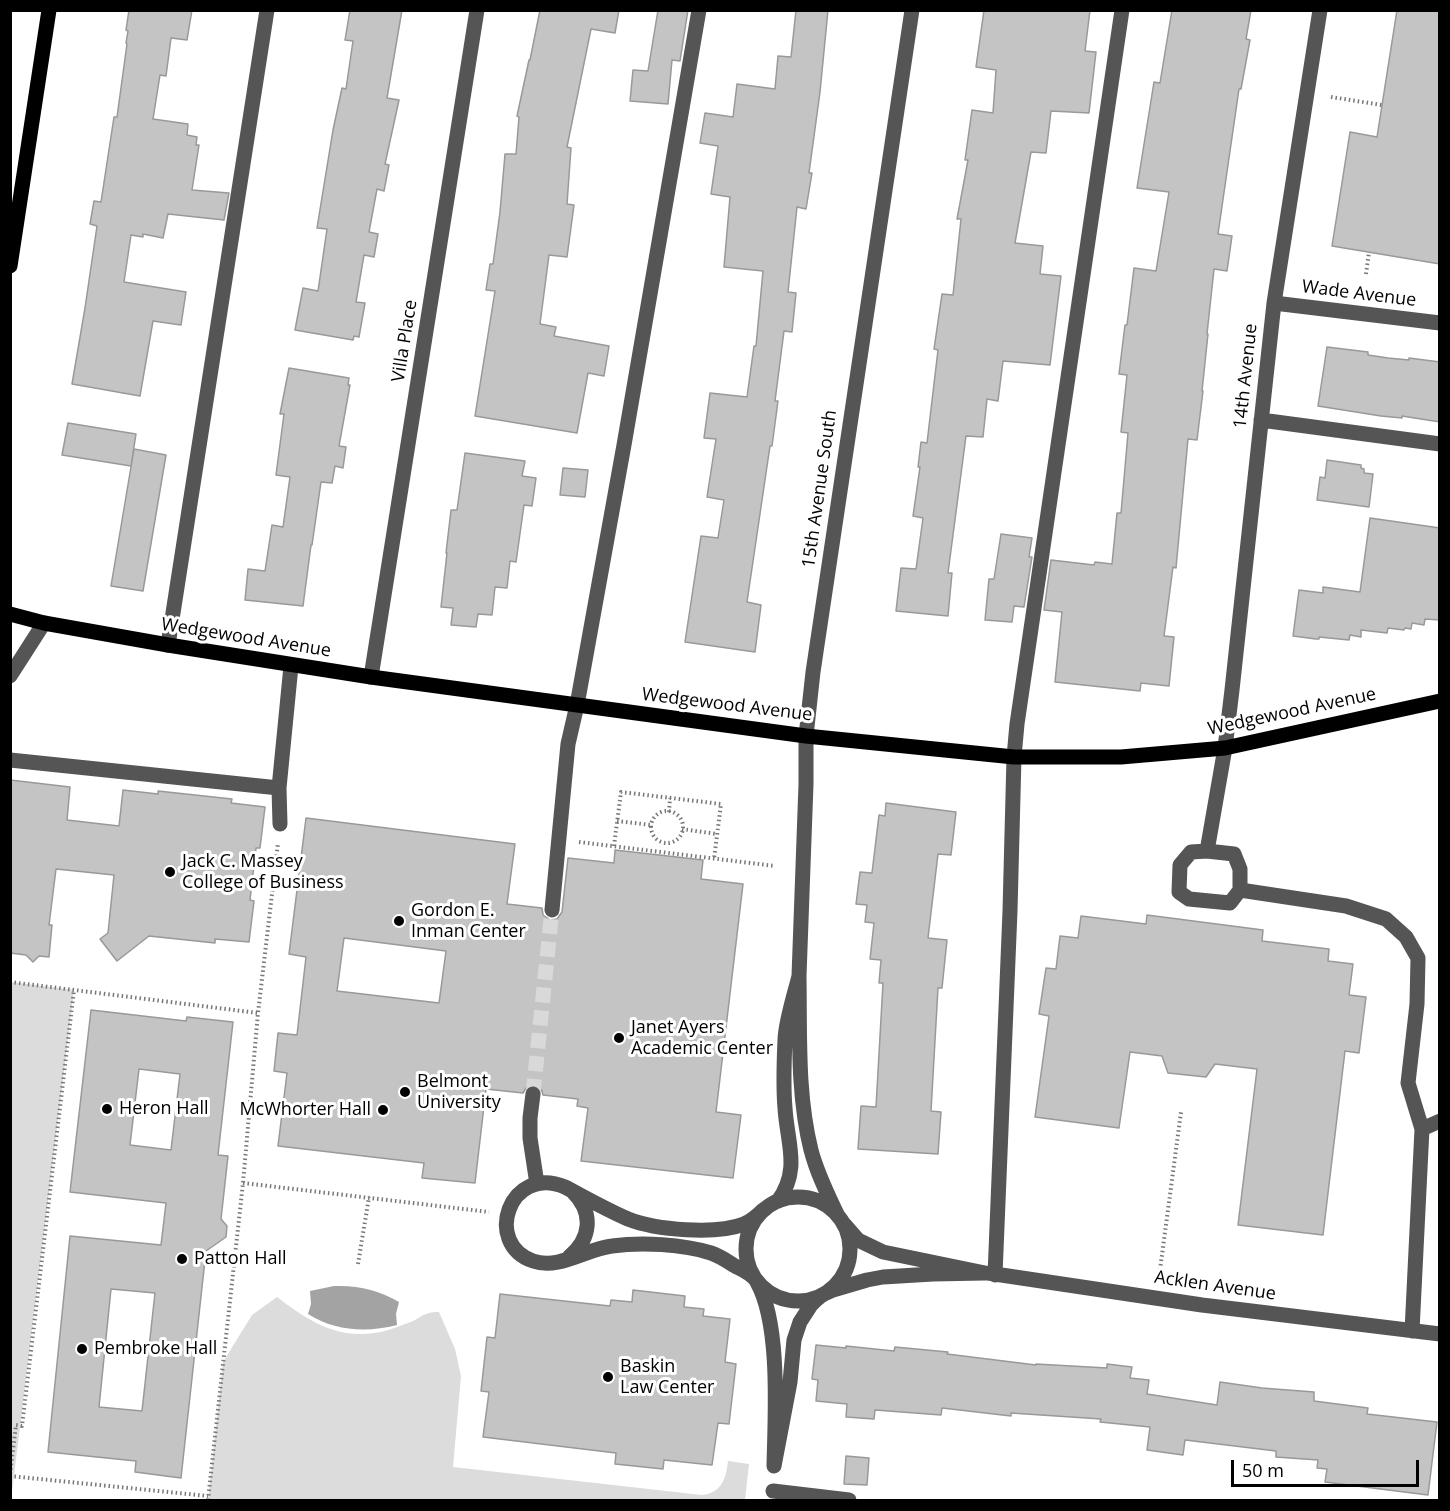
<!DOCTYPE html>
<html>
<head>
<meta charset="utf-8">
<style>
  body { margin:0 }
  #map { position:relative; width:1450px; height:1511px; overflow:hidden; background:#fff; font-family:"Open Sans",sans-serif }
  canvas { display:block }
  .frame { position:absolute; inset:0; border:12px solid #000; pointer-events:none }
  .scale { position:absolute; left:1231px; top:1460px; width:188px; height:27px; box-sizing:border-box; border:3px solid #000; border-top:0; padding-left:8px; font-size:18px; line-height:21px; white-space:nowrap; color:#000; -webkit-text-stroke:4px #fff; paint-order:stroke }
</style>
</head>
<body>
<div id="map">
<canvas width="1450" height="1511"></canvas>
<div class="frame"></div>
<div class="scale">50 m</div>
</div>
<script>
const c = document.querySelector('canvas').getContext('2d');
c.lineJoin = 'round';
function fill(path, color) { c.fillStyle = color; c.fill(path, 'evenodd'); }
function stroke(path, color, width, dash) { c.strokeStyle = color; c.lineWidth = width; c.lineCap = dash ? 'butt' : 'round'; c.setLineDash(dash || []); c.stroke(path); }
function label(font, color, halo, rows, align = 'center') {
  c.font = font + ' "Open Sans",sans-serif'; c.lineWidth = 6; c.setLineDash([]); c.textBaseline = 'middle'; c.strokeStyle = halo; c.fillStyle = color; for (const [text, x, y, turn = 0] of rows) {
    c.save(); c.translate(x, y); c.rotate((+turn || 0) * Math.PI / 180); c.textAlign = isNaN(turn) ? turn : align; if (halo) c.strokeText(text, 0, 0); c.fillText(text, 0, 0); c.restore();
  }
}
fill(new Path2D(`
  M11 982 74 990 11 1500H10Z
  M277 1297C306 1319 335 1339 374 1333 384 1332 395 1328 405 1324 420 1320 421 1312 439 1312L455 1349 461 1376 453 1467 702 1495C722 1493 726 1478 728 1461L749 1464 745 1500H208L223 1362 252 1315Z`), '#dcdcdc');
fill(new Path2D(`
  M334 1286C358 1285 379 1290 399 1302L396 1314 397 1325C366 1333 335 1331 308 1314L311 1304 310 1291Z`), '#a3a3a3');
const building = new Path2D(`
  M129 10H192L187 40 171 38 166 76 160 75 153 119 188 124 187 135 197 137 196 145H199L192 190 229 193 224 220 168 214 163 238 143 234V237L131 235 124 282 186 292 181 325 153 321 140 396 72 384 85 308 97 226 90 224 94 201 101 202 114 117H117L127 44 126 43 128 31 126 30Z
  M350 10H402L387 98 399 100 385 164 389 165 384 191 377 189 369 232 378 234 374 257 364 255 356 302 365 303 359 337 354 336 353 340 295 330 303 288 318 291 327 229 317 228 333 130 342 88 346 89 353 41 345 40Z
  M540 10H619L615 33 591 29 567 147 571 148 567 204 574 205 567 257 549 255 540 324 556 327 554 336 609 346 604 376 588 373 577 433 475 416 495 291 486 290 490 264H493L500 212 505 154H516L519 117 517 116 529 60H530Z
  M658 10H688L680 61 672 60 668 104 630 101 633 70 648 71Z
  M796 10H828L820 92 809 173H812L806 209 797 207 788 292 796 293 792 332 784 331 775 401H778L772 446H770L747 602 761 605 755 652 685 642 701 536 718 538 724 500 707 497 716 439 704 438 710 393 747 397 754 346H756L763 271 724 267 730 197 711 194 718 146 700 143 705 113 733 117 737 84 775 89 778 56 791 57Z
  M984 10H1090L1085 51 1096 52 1089 113 1051 111 1046 153 1031 152 1015 243 1043 246 1040 274 1061 276 1050 365 1003 361 998 401 987 399 983 437 966 436 948 573H952L948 616 896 611 901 568 916 569 923 518 913 516 920 467H918L921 442 927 443 938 350 934 349 942 294 953 295 961 219H957L968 160H965L972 110 993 113 996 70 976 67Z
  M1172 10H1251L1246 39 1250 40 1241 89H1239L1218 234 1232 236 1227 271 1214 269 1207 334H1208L1202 391H1203L1197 440 1188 439 1176 568 1173 567 1164 636 1174 637 1169 686 1141 683 1140 691 1055 682 1062 612 1044 610 1051 560 1094 565 1095 562 1112 564 1117 513H1121L1128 433 1121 432 1127 375 1119 374 1125 325H1127L1134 268 1156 271 1169 192 1137 188 1154 82 1160 83Z
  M1397 10H1440V264L1332 246 1350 132 1377 137Z
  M1327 347 1368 352V355L1388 358 1409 360V358L1440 362V422L1402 416V418L1381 416 1318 406Z
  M289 368 349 378 348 385H350L339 446 346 447 343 468 335 466 332 483 321 482 312 545H311L303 606 245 600 248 569 265 571 272 525 283 527 290 477 276 475 284 414H280Z
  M68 423 136 434 131 466 62 455Z
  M134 449 166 455 143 591 111 586Z
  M465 453 525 461 522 476 536 478 532 506 524 505 516 562 510 561 507 588 495 587 492 615 478 614 476 627 451 625 453 608 441 607 447 553H446L451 510H457Z
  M1327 460 1361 465V468L1364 469V473L1373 474 1369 507 1317 500 1320 477 1325 478Z
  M563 468 588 470 585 497 560 495Z
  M1370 518 1440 528V620L1425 619 1424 625 1412 623 1411 629 1405 628 1404 630 1388 628 1387 633 1361 630V637L1350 635 1349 640 1319 637V639H1316L1293 636 1299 590 1323 593V587L1360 592Z
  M1001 534 1032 538 1029 557H1032L1024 607 1014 606 1012 622 985 620 989 579H994Z
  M10 780 70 787 67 820 119 826 123 790 158 794V791L232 799 231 803 265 807 260 848H256L250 900 254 901 249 942 215 939V943L149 936 117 961 100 939 108 933 114 875 56 869 49 925H52L49 957 39 956 33 962 26 955 10 953Z
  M886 803 956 812 951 855 938 854 928 938 947 940 942 988H938L931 1111 941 1112 938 1154 858 1149 861 1106 876 1107 883 983H879L881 960 870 959 874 923 865 922 867 905 856 904 860 872 872 873 879 815 885 816Z
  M306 818 515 844 507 904 542 908 543 915 550 920 557 919 562 912 568 858 614 863 615 850 703 860 701 879 743 884 716 1112 741 1115 733 1178 581 1161 588 1108 577 1106 578 1099 543 1095 542 1091 539 1087 534 1084 526 1088 523 1093 486 1089 475 1183 422 1178 424 1163 278 1146 287 1073 274 1071 278 1033 297 1035 306 957 289 954ZM344 938 446 951 439 1003 337 991Z
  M1147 915 1263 930 1262 941 1329 949 1328 961 1353 964 1349 995 1366 997 1359 1053 1345 1051 1323 1235 1238 1225 1257 1069 1215 1064 1206 1077 1168 1073 1162 1056 1130 1052 1119 1128 1035 1117 1049 1016 1039 1014 1046 968 1056 969 1060 936 1078 938 1081 916 1146 924Z
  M91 1010 186 1021 187 1017 233 1022 218 1155 228 1156 221 1219 227 1226 226 1237 206 1251 181 1478 135 1472 136 1461 48 1452 70 1236 161 1245 166 1203 70 1192ZM139 1069 180 1074 171 1150 130 1145ZM111 1289 155 1293 142 1411 99 1407Z
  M633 1290 685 1296 684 1307 704 1309 703 1316 730 1319 725 1362 736 1364 729 1424 718 1423 712 1465 664 1460 663 1469 615 1464 616 1453 483 1437 489 1392 481 1391 487 1337 495 1338 500 1294 610 1306 611 1300 632 1302Z
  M816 1345 846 1348V1346L894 1351 895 1347 948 1352 947 1354 1036 1365V1364L1107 1368V1364L1132 1367 1130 1378 1149 1380 1147 1394 1217 1405 1220 1382 1262 1388 1314 1392V1401L1368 1408 1367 1414 1437 1422 1428 1495 1325 1482 1327 1469 1317 1468 1318 1460 1276 1457V1451L1185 1440 1183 1455 1147 1450 1150 1427 1100 1422 1101 1419 1011 1413V1416L942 1408 941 1415 875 1410 874 1419 846 1417 847 1404 816 1401 818 1380 812 1379Z
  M846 1456 869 1458 867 1485 844 1484Z`);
fill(building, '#c4c4c4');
stroke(building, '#999', 1.5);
stroke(new Path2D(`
  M533 1094 552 910`), '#d9d9d9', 15, [15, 8]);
stroke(new Path2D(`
  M1331 97 1382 105
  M1366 274 1369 252
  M651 827a16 16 0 1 1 32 0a16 16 0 1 1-32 0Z
  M669 812 670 798
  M617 821 651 825
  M682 829 717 834
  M579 842 775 866
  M614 846 621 792 721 804 714 859
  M10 982 258 1013
  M243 1183 489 1212
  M358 1264 369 1197
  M1160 1270 1181 1112
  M10 1474 16 1425 22 1426 74 990
  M10 1476 208 1496
  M208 1500 243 1183 258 1013 278 843`), '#777', 4, [1.5, 3]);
stroke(new Path2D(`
  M1274 303 1440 323
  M1261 420 1440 444
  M168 645 267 10
  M10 676 44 623
  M371 677 477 10
  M10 760 279 788
  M280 824 279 788 291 666
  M1207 851 1225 748 1232 690 1274 303 1320 10
  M1240 890V869L1234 854 1207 851 1191 852 1180 865 1179 892 1189 899 1230 903 1240 890 1346 906 1386 919 1406 937 1418 958 1417 1004 1408 1083 1422 1129 1412 1331
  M552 910 568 744 577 705 624 445 699 10
  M799 976 806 784V736L813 672 912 10
  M533 1094 530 1118V1138L537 1184
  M1422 1129 1440 1121
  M746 1249a52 52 0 1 1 104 0a52 52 0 1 1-104 0Z
  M778 1201C801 1169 787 1143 785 1108 783 1086 784 1062 785 1039 786 1020 794 996 799 976 800 1034 797 1094 811 1150 817 1173 827 1193 837 1214
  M763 1210C757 1216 751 1221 744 1224 716 1235 656 1230 628 1219 607 1210 586 1198 565 1187 509 1164 483 1244 533 1261 559 1270 586 1249 612 1246 641 1242 683 1244 711 1253 720 1256 727 1261 735 1266 743 1270 753 1274 757 1282 781 1325 775 1416 774 1466L790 1382 794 1340 800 1322 811 1305 816 1300 822 1295 833 1290 867 1280 883 1277 933 1274 985 1273 883 1252 858 1240 844 1224
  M569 1257C591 1239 594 1213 573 1192
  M988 1273 1202 1305 1440 1334
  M995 1275 1010 911 1014 757 1017 724 1122 10
  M773 1491 849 1500`), '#555', 15);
stroke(new Path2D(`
  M10 266 49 10
  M10 614 44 623 168 645 371 677 806 736 1014 757H1121L1225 748 1440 701`), '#000', 15);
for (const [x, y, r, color] of [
  [170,872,6,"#000"],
  [399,921,6,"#000"],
  [619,1038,6,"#000"],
  [405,1092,6,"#000"],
  [107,1109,6,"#000"],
  [383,1110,6,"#000"],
  [182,1259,6,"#000"],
  [82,1349,6,"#000"],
  [608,1377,6,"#000"]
]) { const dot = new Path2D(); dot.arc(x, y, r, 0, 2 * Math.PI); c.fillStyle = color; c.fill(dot); stroke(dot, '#fff', 2); }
label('18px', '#000', '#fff', [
  ["Wade Avenue",1359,294,7],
  ["Villa Place",405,341,-81],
  ["14th Avenue",1246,376,-84],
  ["15th Avenue South",820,489,-82],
  ["Wedgewood Avenue",246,638,9],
  ["Wedgewood Avenue",727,705,7],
  ["Wedgewood Avenue",1292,712,-12],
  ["Acklen Avenue",1215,1286,8]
]);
label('18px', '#000', '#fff', [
  ["Jack C. Massey",182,862],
  ["College of Business",182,883],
  ["Gordon E.",411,911],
  ["Inman Center",411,932],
  ["Janet Ayers",631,1028],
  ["Academic Center",631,1049],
  ["Belmont",417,1082],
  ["University",417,1103],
  ["Heron Hall",119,1109],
  ["McWhorter Hall",371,1110,"right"],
  ["Patton Hall",194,1259],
  ["Pembroke Hall",94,1349],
  ["Baskin",620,1367],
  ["Law Center",620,1388]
], 'left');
</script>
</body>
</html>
